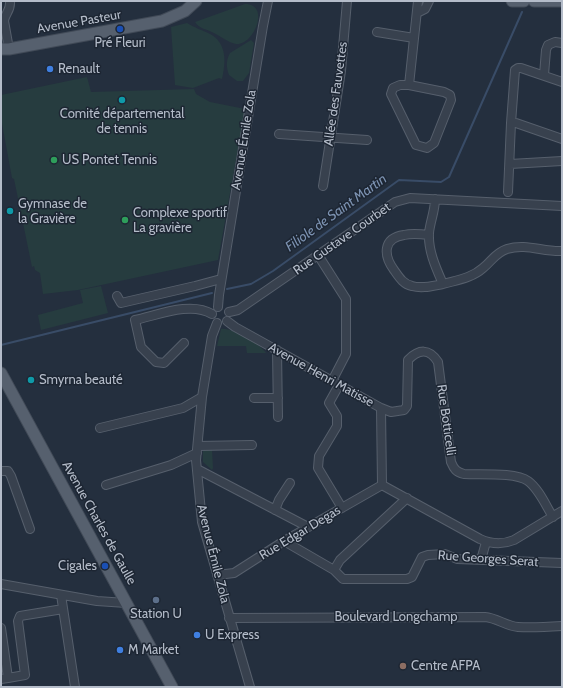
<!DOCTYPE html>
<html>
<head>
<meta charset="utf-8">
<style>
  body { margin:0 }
  #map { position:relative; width:563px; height:688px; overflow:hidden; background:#242f3e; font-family:Cabin,sans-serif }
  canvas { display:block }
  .frame { position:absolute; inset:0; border:2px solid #b4bcc9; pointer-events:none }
</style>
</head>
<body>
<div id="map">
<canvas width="563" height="688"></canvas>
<div class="frame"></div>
</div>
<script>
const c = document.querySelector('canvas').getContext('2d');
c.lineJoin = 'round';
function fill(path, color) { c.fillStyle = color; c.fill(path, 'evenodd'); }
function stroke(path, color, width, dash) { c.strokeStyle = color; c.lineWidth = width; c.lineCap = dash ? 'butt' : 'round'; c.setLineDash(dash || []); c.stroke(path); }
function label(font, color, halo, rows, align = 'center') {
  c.font = font + ' Cabin,sans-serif'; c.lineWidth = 3; c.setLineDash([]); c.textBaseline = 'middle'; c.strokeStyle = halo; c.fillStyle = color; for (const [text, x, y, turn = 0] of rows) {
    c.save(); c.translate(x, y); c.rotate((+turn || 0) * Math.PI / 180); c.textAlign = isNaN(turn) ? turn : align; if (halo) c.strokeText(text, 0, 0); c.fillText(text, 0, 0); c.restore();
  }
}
fill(new Path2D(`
  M245 4C271 4 254 46 236 44 229 43 220 36 214 33 207 29 199 29 195 22Z
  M187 23C195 28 202 30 210 34 227 43 226 62 222 79L219 78 193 88 175 85 171 27Z
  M251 40 254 43 249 73 243 81H237L229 75C226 67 226 60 230 53Z
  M87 77 91 92 194 89 196 94 210 102 245 109 218 260 78 290 43 294 40 273 35 270 34 266 32 267 14 179 12 178 1 118V95Z
  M101 286 108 313 41 330 38 315 83 303 80 290Z
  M221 329C232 327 260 344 266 353H247L246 346H217Z
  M203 449 212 450 213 468 212 470 203 462Z`), '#263c3f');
stroke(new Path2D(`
  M227 289 251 284 273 271 399 180 441 182 449 177 522 12
  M1 345 212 293`), '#394c67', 2);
const minor = new Path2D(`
  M417 13 425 9 429 1
  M377 32 414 38
  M9 49 4 21C5 13 11 11 10 1
  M544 75 546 50 548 45 555 42 562 43
  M409 85 444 92 450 95 451 100 434 143 427 148 416 145 391 94 393 88 400 85H409L418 1
  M511 123H516L562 139
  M279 134 367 140
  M510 164 562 161
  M323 186 341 71 347 1
  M508 192 511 123 515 70 518 68H521L562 82
  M435 199C435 211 430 222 429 233 428 251 436 268 443 284 457 280 472 278 483 268 492 261 495 253 507 249 526 243 543 252 562 251
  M429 235C421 234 412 233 404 235 383 238 383 255 394 270 399 277 403 284 412 286 422 289 432 286 443 284
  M318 255 346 299V354L332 381
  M117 296 121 303 195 286 221 279
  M218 307 219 295 263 26 268 1
  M229 312 238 310 395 202 410 198 562 206
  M227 321 235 327 381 408 382 485 480 539C491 544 502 545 514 540L562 511
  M217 323 212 336 202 397 196 460 202 522 250 687
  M184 343 164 363 156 362 141 347 135 320C158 315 191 301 212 314
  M277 350 278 417
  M339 385 329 403 337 416V426L319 456 318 468 342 508
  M254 398H278
  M381 408 391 412 404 410 407 406 408 360C419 349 429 348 438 362L451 462C454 469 456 472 464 474 480 475 515 472 528 481 539 489 546 506 553 517
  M100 428 183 408 202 397
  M198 446 252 445
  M197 469 308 527
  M1 471H8L11 476 30 529
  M106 485 171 465 197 453
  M275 510 279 500 290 483
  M284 541 334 570 343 579H407L412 577 422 557 428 555 445 554 457 559 562 563
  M481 560 486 542
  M334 570 340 560 407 498
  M217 575 234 573 284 541 382 485
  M1 584 97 601 126 603
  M61 595 75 687
  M229 618 485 617C497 618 506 626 518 627 532 628 547 627 562 626
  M1 628 8 678 1 679
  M8 678 25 675 18 621 20 616 63 609`);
const major = new Path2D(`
  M512 1H524
  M534 1H562
  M1 49H9L162 21 185 11 196 1
  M1 373 172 687`);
stroke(minor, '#565f6c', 10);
stroke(major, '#414a57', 13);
stroke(minor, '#38414e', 8);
stroke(major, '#56606e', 11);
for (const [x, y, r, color] of [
  [120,29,4,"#1a4fb4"],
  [50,69,4,"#3f7fe0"],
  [122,100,4,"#0f9aa8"],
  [54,160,4,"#2e9e5b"],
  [10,211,4,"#0f9aa8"],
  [125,220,4,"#2e9e5b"],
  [31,380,4,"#0f9aa8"],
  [105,566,4,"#1a4fb4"],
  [156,600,4,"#5c6f8a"],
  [197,635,4,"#3f7fe0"],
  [120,650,4,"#3f7fe0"],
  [403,666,4,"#8d6e63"]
]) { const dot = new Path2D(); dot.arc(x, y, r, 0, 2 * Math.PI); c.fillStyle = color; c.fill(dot); stroke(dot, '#1d2633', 1.5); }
label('13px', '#b4bcc9', '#1d2633', [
  ["Avenue Pasteur",79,22,-10],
  ["Allée des Fauvettes",336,94,-82],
  ["Avenue Émile Zola",244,140,-81],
  ["Rue Gustave Courbet",342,239,-35],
  ["Avenue Henri Matisse",321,375,29],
  ["Rue Botticelli",446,420,82],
  ["Avenue Charles de Gaulle",99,523,61],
  ["Rue Edgar Degas",300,533,-31],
  ["Avenue Émile Zola",213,554,76],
  ["Rue Georges Serat",488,559,4],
  ["Boulevard Longchamp",396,617]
]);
label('13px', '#b4bcc9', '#1d2633', [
  ["Pré Fleuri",120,43,"center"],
  ["Renault",58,69],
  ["Comité départemental",122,114,"center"],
  ["de tennis",122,129,"center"],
  ["US Pontet Tennis",62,160],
  ["Gymnase de",18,204],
  ["la Gravière",18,219],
  ["Complexe sportif",133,213],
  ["La gravière",133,228],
  ["Smyrna beauté",39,380],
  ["Cigales",97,566,"right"],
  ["Station U",156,614,"center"],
  ["U Express",205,635],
  ["M Market",128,650],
  ["Centre AFPA",411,666]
], 'left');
label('italic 14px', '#7c92b1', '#1d2633', [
  ["Filiole de Saint Martin",336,213,-36]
]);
</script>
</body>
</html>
